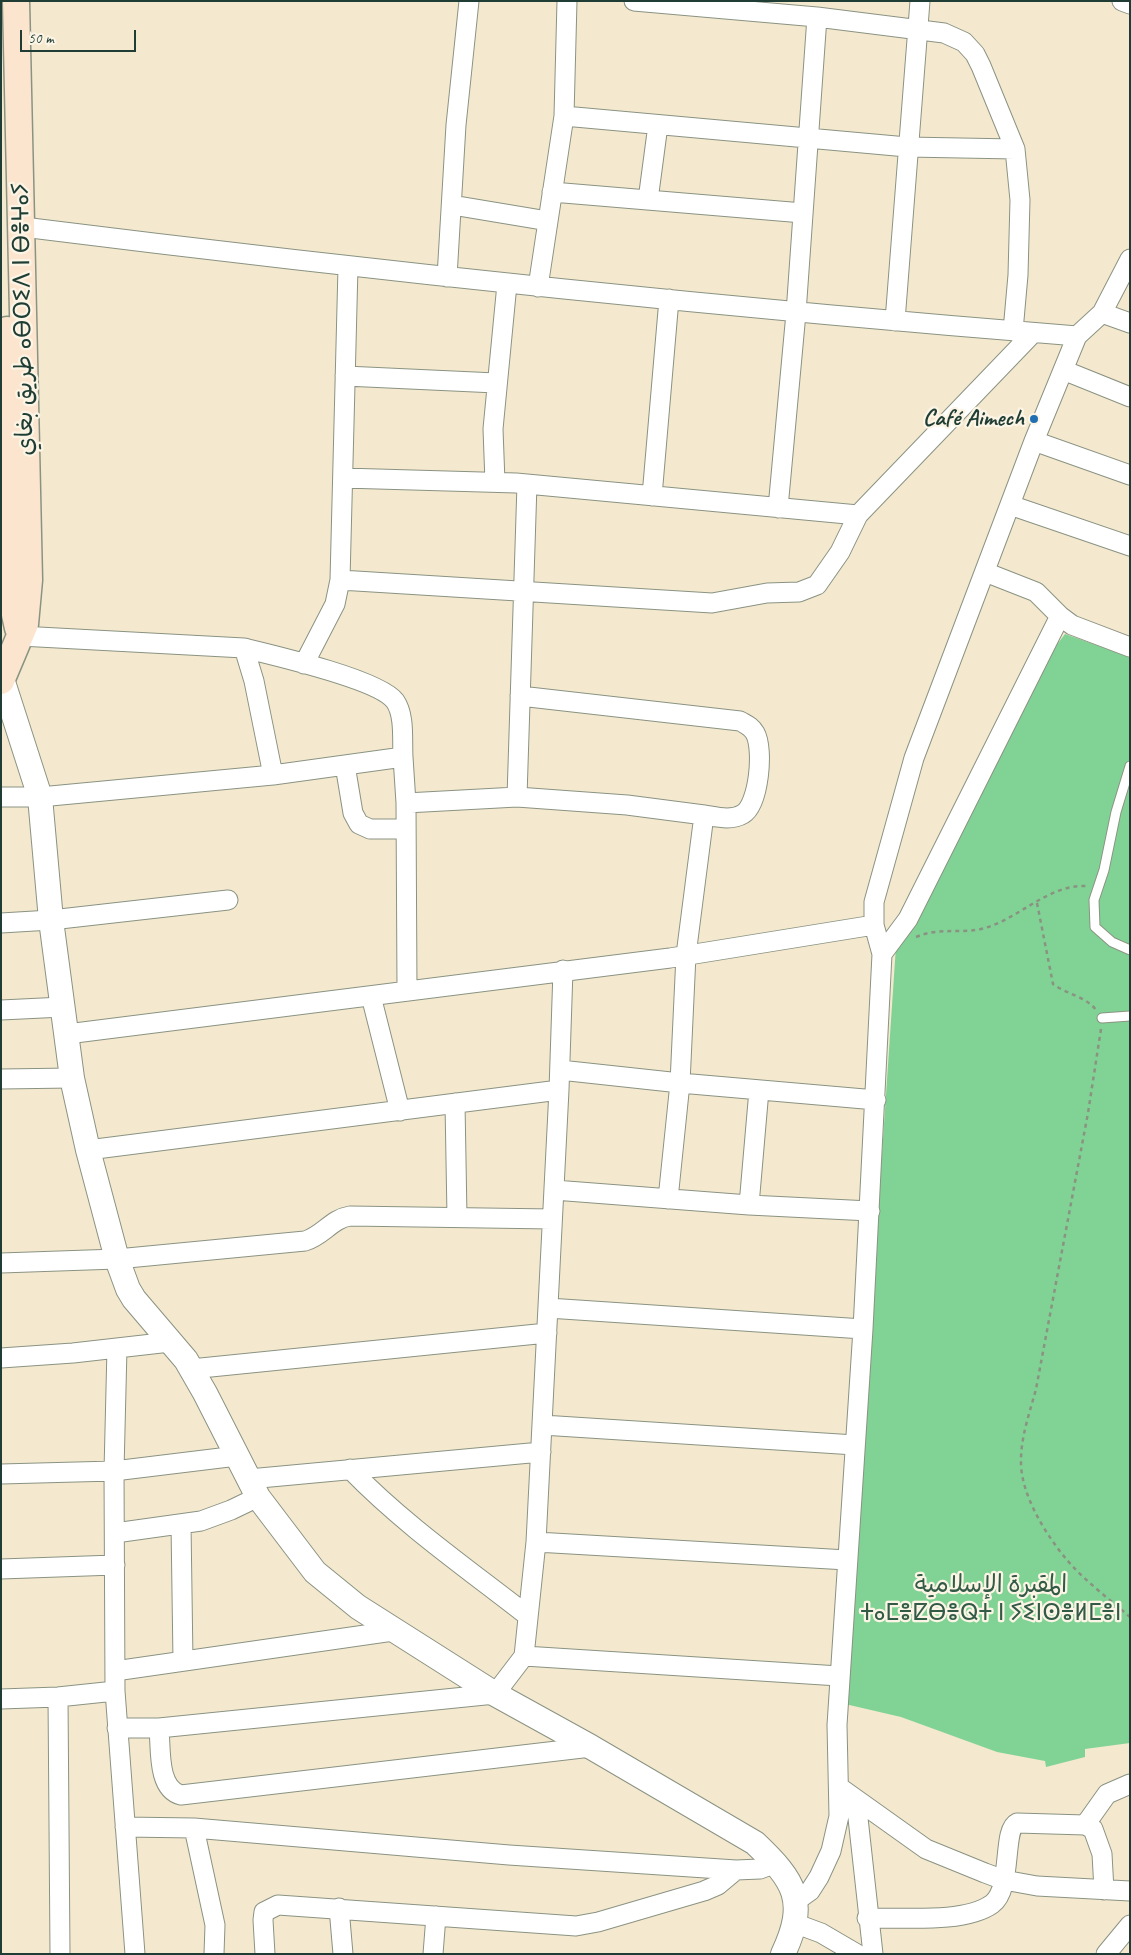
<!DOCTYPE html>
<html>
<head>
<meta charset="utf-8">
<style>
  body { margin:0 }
  #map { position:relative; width:1131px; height:1955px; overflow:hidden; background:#f4e9cf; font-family:Caveat,sans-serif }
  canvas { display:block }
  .frame { position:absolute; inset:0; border:2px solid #1f3d34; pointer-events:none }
  .scale { position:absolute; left:20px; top:30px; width:116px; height:22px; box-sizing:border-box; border:2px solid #1f3d34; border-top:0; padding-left:6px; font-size:15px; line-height:18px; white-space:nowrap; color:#1f3d34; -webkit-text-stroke:4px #fcf5e5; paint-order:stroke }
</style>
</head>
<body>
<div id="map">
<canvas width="1131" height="1955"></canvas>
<div class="frame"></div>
<div class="scale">50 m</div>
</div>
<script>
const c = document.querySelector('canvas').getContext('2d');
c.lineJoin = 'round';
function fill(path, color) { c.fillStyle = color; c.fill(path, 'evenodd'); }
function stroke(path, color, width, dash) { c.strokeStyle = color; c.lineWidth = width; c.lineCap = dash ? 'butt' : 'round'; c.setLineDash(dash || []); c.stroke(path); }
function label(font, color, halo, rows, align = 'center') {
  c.font = font + ' Caveat,"Playpen Sans Arabic","Noto Sans Tifinagh",sans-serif'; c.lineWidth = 4.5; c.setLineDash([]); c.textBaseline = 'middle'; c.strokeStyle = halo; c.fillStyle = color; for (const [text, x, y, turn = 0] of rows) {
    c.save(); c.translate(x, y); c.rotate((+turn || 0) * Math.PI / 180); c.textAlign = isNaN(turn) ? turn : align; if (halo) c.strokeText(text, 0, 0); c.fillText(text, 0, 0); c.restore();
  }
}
fill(new Path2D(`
  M1065 634 1130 657V1743L1085 1749V1757L1046 1767 1045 1761 997 1752 901 1717 845 1704 896 946 1029 681Z`), '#80d395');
const service = new Path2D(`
  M1130 766 1116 812 1104 870 1094 900 1095 927 1112 942 1130 950
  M1102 1018 1130 1016`);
const minor = new Path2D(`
  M634 1 817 17 944 33 964 42 975 54 981 66 1015 149 1020 200 1018 275 1013 331
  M1122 1 1130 4
  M564 116 907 147 1015 149
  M552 192 803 213
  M648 200 658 125
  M452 205 548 221
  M23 227C374 271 725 308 1077 336
  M447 277 456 125 469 1
  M538 287 564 116 567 1
  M1102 313 1130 323
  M895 321 920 1
  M1063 370 1130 397
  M345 376 496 383
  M1034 441 1130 475
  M343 478 516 483 858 515 1033 333
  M495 482 493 429 507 284
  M652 496 669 299
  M1010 505 1130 546
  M778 508 796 313 817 17
  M985 572 1036 592 1060 616
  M340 580 712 603 767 593 799 592 817 585 840 552 858 515
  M20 636 244 648 254 681 273 775
  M244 648C273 655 380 680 395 701 405 715 402 740 403 757
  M304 664 335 604 340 580 348 267
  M520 696 740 721C747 725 751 726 755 733 764 749 759 804 743 814 731 821 717 817 704 815
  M345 765 353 813 359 824 370 829H406
  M1 797H40L273 775 403 757 406 803 407 991
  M517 797 627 805 704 815 686 955 680 1083 668 1199
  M406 803 517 797 527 484
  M1 923 51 920 228 900
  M882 954 908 919 1060 616 1072 625 1130 647
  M371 996 400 1111
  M1 1010 63 1007
  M67 1034 670 958 874 925
  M560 1070 680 1083 876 1100
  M1 1079 72 1078
  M455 1103 457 1217
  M88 1150 559 1090
  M554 1190 749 1205 870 1211
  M749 1205 759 1090
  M1 1263 117 1259 305 1241C323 1236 331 1219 350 1216L552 1219
  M548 1308 863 1329
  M117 1348 114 1471 115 1691 135 1954
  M1 1358 73 1353 170 1342
  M191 1369 547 1333
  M542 1425 855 1445
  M350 1469C403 1524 468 1569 528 1616
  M1 1474 114 1471 237 1456
  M249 1479 541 1452
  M181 1524 183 1661
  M115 1533 201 1521 231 1510 258 1497
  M536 1542 847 1560
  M1 1569 115 1565
  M524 1656 839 1676
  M115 1671 393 1631
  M58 1697 60 1954
  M1 1699 58 1697 115 1691
  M117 1728H159L495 1694 524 1656 536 1542 559 1090 563 970
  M159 1728C161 1748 157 1789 181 1795L591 1747
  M839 1787 926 1849 985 1873 1004 1880 1037 1886 1130 1891
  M856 1800 873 1954
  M1085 1825 1107 1794 1130 1784
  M125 1827 194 1828 509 1855 736 1870 760 1869 776 1863
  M194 1828 215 1925 214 1954
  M796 1901 810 1891 819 1877 831 1851 839 1816 837 1725 863 1329 882 954 874 925V902L914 758 1034 441 1077 336 1102 313 1130 259
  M339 1908 343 1954
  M867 1918C902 1917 964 1924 992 1904 1013 1889 1002 1830 1017 1823L1085 1825 1093 1829 1102 1854 1104 1890
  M794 1923 821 1933 857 1954
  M265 1954 263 1920 264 1912 278 1905 576 1926 598 1922 704 1891 718 1885 736 1870
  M433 1954 436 1916
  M1106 1954 1130 1925`);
const tertiary = new Path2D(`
  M2 679 40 797 51 920 72 1078 88 1150 117 1259 128 1289 134 1299 186 1360 205 1393 258 1497 315 1572 358 1607 495 1694 591 1747 755 1843C795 1881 808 1901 783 1954`);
const secondary = new Path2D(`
  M7 330 10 592 18 628
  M1 681 25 624 29 580 16 1`);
stroke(service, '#8a9382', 11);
stroke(minor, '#8a9382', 21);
stroke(tertiary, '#8a9382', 26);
stroke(secondary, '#8a9382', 29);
stroke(new Path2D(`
  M1037 903 1053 984C1066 994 1087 997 1096 1010
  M916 937C940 927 958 934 981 929 1019 920 1047 884 1087 886
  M1101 1029 1088 1113 1036 1389C1030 1412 1021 1436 1021 1460 1020 1494 1046 1535 1067 1560 1085 1581 1109 1599 1130 1617`), '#8a9382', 2.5, [4, 4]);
stroke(service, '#fff', 9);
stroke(minor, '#fff', 19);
stroke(tertiary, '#fff', 24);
stroke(secondary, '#fbe5cf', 26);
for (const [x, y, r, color] of [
  [1034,419,5,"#1f6fb2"]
]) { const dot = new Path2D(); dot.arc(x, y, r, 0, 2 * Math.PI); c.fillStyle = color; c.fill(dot); stroke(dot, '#fcf5e5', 2); }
label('24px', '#1f3d34', '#fcf5e5', [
  ["طريق بغاي ⴰⴱⵔⵉⴷ ⵏ ⴱⴻⵖⴰⵢ",24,319,-91]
]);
label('bold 24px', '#1f3d34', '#fcf5e5', [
  ["Café Aimech",1024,419]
], 'right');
label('24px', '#325b47', '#fcf5e5', [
  ["المقبرة الإسلامية",991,1586],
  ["ⵜⴰⵎⴻⵇⴱⴻⵕⵜ ⵏ ⵢⵉⵏⵙⴻⵍⵎⴻⵏ",991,1614]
]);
</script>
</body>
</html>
